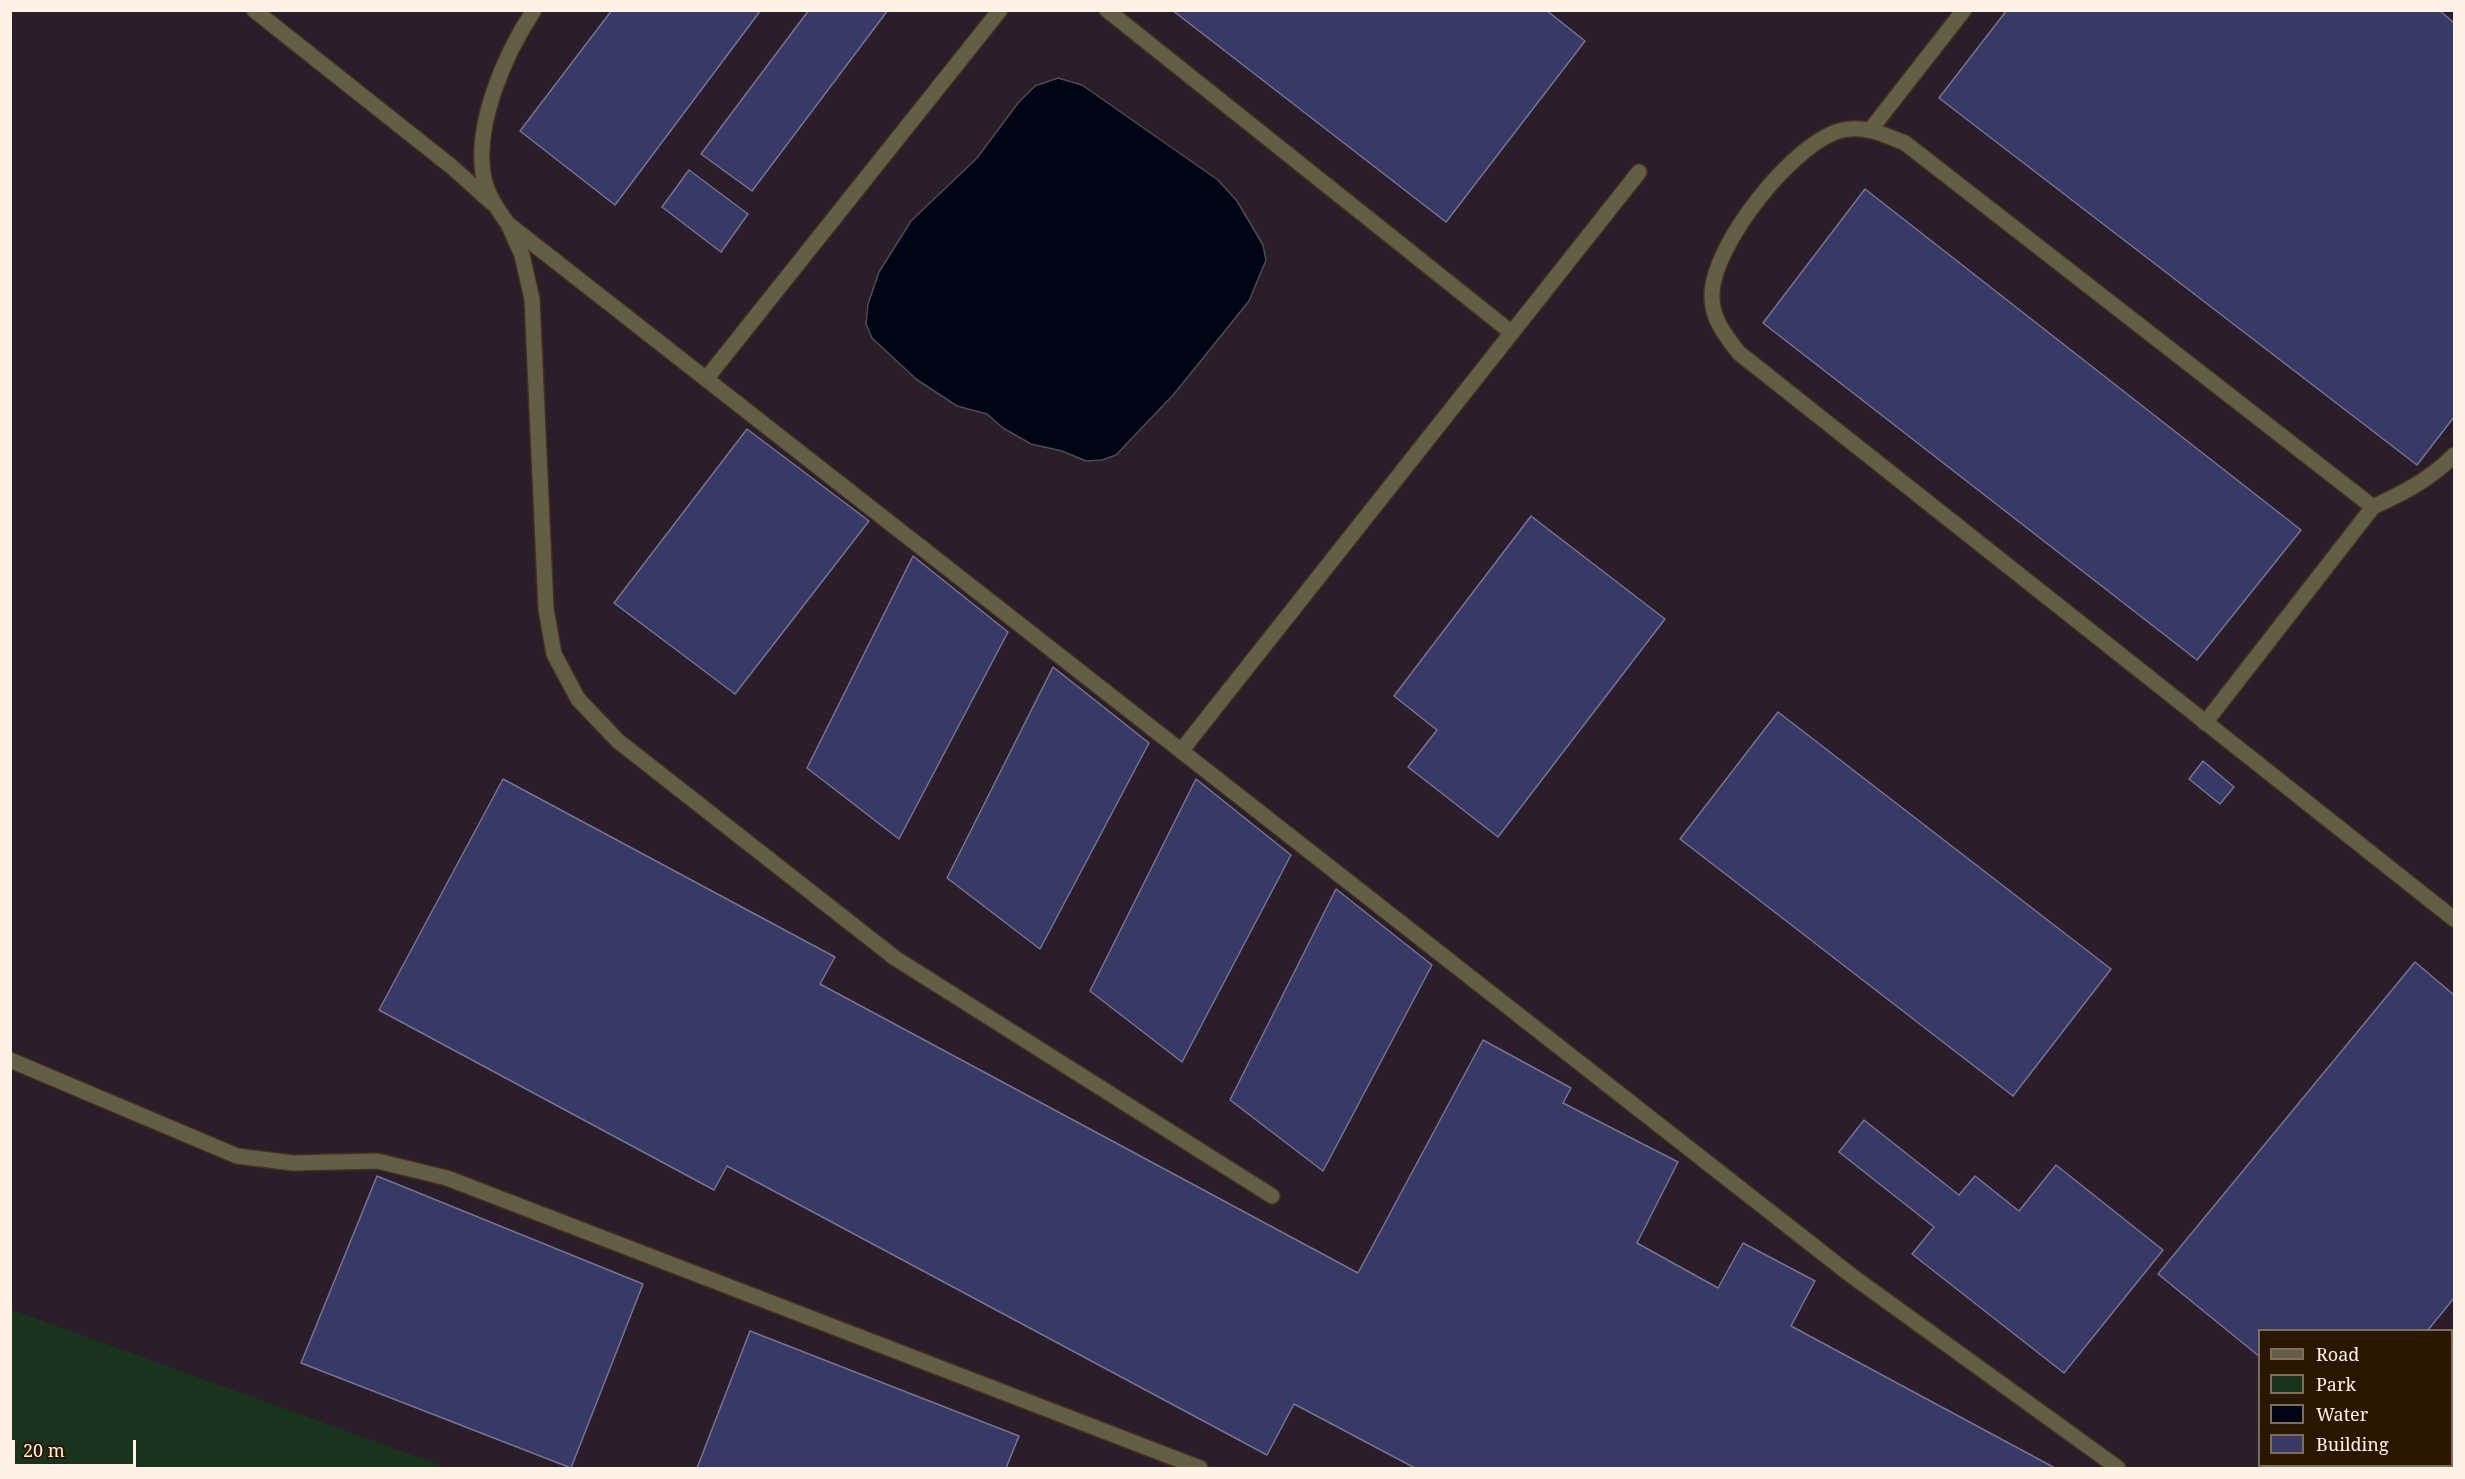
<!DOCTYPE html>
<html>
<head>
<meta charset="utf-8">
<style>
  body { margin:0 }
  #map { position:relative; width:2465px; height:1479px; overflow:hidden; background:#291702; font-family:"Noto Serif",serif }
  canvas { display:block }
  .frame { position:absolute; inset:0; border:12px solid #fff1e4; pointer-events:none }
  .legend { position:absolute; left:2258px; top:1329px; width:195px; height:138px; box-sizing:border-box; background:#291702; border:2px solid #7f6e5c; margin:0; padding:8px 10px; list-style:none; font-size:18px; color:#fff1e4 }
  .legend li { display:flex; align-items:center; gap:12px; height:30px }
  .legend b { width:30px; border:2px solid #7f6e5c }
  .scale { position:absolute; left:12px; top:1440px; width:124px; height:27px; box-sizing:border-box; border:3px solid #fff1e4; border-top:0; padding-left:8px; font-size:18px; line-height:21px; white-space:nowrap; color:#fff1e4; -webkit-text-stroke:4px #291702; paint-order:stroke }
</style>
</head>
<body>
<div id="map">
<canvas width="2465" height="1479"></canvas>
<div class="frame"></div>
<ul class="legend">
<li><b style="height:8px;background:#655e47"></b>Road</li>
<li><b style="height:16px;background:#19331d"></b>Park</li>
<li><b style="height:16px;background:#000515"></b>Water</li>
<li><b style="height:16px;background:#393968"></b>Building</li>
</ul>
<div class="scale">20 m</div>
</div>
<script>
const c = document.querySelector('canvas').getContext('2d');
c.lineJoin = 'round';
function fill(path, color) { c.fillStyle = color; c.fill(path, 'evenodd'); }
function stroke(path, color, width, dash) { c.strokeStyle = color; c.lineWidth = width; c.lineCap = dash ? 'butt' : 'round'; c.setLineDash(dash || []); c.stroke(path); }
fill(new Path2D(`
  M10 11H2454V1468H449L11 1309ZM2260 1330H2452V1466H2260Z`), '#2b1d2a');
fill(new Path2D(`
  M11 1309 449 1468H11Z`), '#19331d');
const water = new Path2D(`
  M1058 78 1082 85 1218 180 1237 201 1263 245 1266 260 1249 301 1174 394 1116 455 1102 460 1086 461 1062 451 1031 444 1003 428 987 414 957 406 916 379 872 338 866 324 868 304 879 272 911 221 977 158 1018 103 1035 86Z`);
fill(water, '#000515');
stroke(water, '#4c4c53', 1.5);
const building = new Path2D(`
  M612 10H761L615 205 520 131Z
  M809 10H888L752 191 701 154Z
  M1172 10H1546L1585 41 1446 222Z
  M2007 10H2439L2454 23V417L2417 465 1939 98Z
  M689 170 748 214 721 252 662 207Z
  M1865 189 2301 530 2197 660 1763 323Z
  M747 429 869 521 735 694 614 603Z
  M1531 516 1665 619 1498 837 1408 767 1437 730 1394 696Z
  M913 556 1008 632 899 839 807 768Z
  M1053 667 1149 743 1040 949 947 878Z
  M1778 712 2111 969 2013 1096 1680 839Z
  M2203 761 2234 787 2220 804 2189 779Z
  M503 779 835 957 820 984 1358 1273 1483 1040 1571 1088 1563 1103 1678 1162 1637 1243 1718 1288 1743 1243 1815 1281 1791 1326 2055 1468H1415L1294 1404 1267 1455 727 1166 714 1190 379 1010Z
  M1196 779 1291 855 1182 1062 1090 991Z
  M1336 889 1432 965 1323 1171 1230 1100Z
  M2415 962 2454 995V1298L2428 1330H2260V1357L2158 1274Z
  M1864 1120 1959 1195 1975 1176 2019 1211 2056 1165 2163 1250 2064 1373 1912 1254 1934 1227 1839 1152Z
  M377 1176 643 1284 571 1468 301 1363Z
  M750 1331 1019 1436 1006 1468H697Z`);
fill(building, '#393968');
stroke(building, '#737592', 1.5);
const minor = new Path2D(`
  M254 10 452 167 492 203
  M534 10C505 54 473 126 484 179 488 196 498 210 508 224L1852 1276 2118 1468
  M1107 10 1512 333
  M1871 129 1964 10
  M509 226 522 255 532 299 546 609 554 654 578 699 618 741 895 958 1272 1196
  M706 379 1000 10
  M2373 507C2403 493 2431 479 2454 455
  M2205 723 2373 507 1905 143C1885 135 1865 125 1843 130 1795 140 1710 247 1712 297 1712 320 1726 336 1739 353L2454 919
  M1181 751 1639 172
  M10 1060 237 1156 293 1163 377 1161 447 1178 1200 1468`);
stroke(minor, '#43311d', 18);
stroke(minor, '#655e47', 15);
</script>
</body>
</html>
